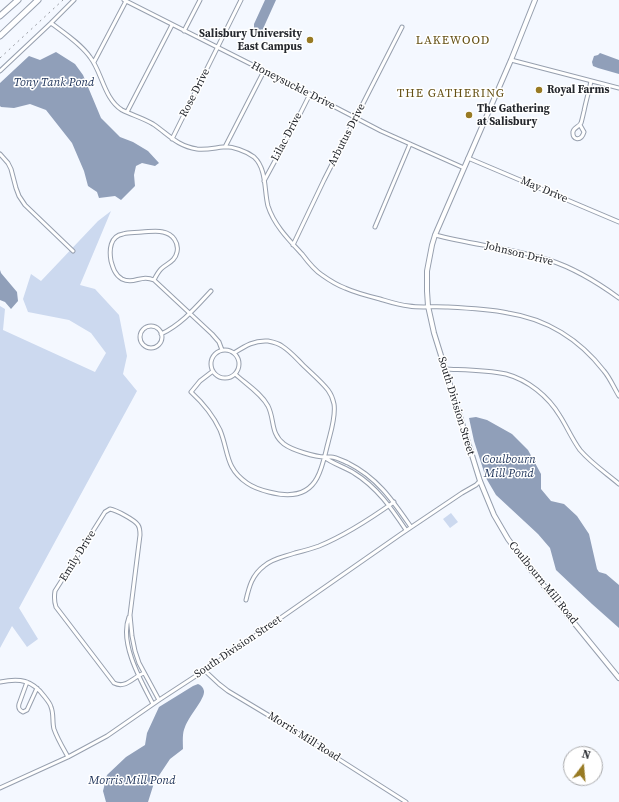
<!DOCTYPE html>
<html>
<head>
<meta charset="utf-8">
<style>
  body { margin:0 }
  #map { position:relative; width:619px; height:802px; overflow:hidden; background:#f4f8ff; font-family:"Source Serif 4",serif }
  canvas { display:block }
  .north { position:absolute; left:563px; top:746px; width:40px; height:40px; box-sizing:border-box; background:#fff; border:1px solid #a8a9ab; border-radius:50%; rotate:16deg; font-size:11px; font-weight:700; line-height:16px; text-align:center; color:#25282e }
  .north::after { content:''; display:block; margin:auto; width:14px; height:18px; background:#987a23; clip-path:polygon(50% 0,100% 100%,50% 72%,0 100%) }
</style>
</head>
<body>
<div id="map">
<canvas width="619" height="802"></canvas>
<div class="north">N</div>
</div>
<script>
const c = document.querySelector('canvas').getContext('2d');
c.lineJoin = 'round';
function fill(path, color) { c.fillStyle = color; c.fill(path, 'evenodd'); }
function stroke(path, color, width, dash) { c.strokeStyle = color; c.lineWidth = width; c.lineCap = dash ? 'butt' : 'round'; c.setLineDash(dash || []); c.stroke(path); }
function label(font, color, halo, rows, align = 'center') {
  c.font = font + ' "Source Serif 4",serif'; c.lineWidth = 3; c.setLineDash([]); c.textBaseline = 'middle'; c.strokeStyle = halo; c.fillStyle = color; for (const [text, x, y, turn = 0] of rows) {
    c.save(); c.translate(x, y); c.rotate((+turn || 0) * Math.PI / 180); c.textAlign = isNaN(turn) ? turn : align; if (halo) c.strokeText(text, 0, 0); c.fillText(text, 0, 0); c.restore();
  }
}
fill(new Path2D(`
  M111 211 80 285 95 289 119 315 127 356 123 374 137 391 19 608 38 639 27 647 12 626 0 648V306L5 309 3 330 95 372 106 353 91 333 69 320 28 312 23 299 31 274 41 281 98 221Z
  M451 513 458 522 450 528 443 519Z`), '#ccd9ef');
fill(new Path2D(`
  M265 0H276L262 31 258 32 254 29V24Z
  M56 52 75 64 83 75 101 118 120 137 133 142 148 151 159 163 155 166 142 163 136 166 134 175 135 186 121 200 115 196 99 198 97 192 88 186 84 171 72 143 46 110 30 104 14 108 1 107 0 106V83L29 56 40 60Z
  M600 53 619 60V74L598 68 593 66 592 62 594 56 598 55Z
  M0 270 1 273 17 292 18 301 11 309 5 302 0 300Z
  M476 417 487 420 512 434 528 450 541 474V489L551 501 564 504 577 516 589 534 597 569 599 572 606 574 619 585V628L592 604 556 570 550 548 538 534 496 495 486 478 474 441 469 418Z
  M198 684C201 685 203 687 204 691 205 699 188 717 185 727 182 733 183 742 183 749L170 759 154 783 148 802H106L103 791 107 775 126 757 145 745 147 733 159 707 193 686Z`), '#909fb9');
const minor = new Path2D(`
  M124 0 310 94 381 131 464 168
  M51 23C64 33 80 43 90 57 102 72 104 99 122 110 132 115 143 118 153 124 168 134 177 146 197 149 206 150 214 148 223 147 232 146 246 151 254 157 267 169 264 191 268 206 274 225 289 240 302 254 308 262 314 270 322 275 329 280 337 285 345 288 356 293 368 296 380 299 390 302 399 305 409 306 421 308 433 306 446 307 466 308 488 309 508 313 547 319 580 340 604 371 610 378 614 388 619 396
  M184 31 200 0
  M511 60 619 88
  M94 62 126 1
  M0 71 51 23 74 0
  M127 112 172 25
  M580 125 584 132C581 142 572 140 573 132 573 128 579 127 581 123 582 120 583 115 584 111 586 101 589 91 591 81
  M172 139 241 0
  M225 147 264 71
  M0 154 8 163 11 169 16 188 19 196 25 205 73 251
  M468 158 619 222
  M264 181 295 124 310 94
  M375 227 410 144
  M435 235C473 245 512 248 549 260 574 268 597 282 619 298
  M293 245 324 180 402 27
  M154 280C156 276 158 272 161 269 167 263 175 262 177 252 179 243 173 234 163 232 156 230 148 232 142 232 136 233 129 232 123 234 110 236 109 250 111 261 113 268 115 275 122 279 134 285 141 274 154 280L212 334 219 342 222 350
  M140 337a11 11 0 1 1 22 0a11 11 0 1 1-22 0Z
  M161 334C182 324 196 307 211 291
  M211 364a14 14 0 1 1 28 0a14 14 0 1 1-28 0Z
  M445 369C465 370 486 370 506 374 528 380 548 396 560 416 567 427 572 439 580 450 591 463 606 473 619 484
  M213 371 200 381 191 392C203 403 213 415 220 430 229 452 225 468 247 483 254 488 261 490 269 492 288 497 307 497 317 478 323 467 325 454 328 443 331 431 336 416 334 404 333 399 331 394 328 390 321 381 311 373 302 364 296 358 290 351 282 346 278 343 273 342 268 341 254 340 245 346 234 353
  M235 374C246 384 261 393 268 406 275 420 270 433 284 444 292 450 315 457 325 457 327 457 329 457 331 457 336 457 343 461 348 463 378 478 393 501 411 527
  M324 457C333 464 345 467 354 473 377 487 392 509 406 530
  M246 600C249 587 252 575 264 566 273 558 284 557 295 553 303 551 311 549 319 546 346 535 370 519 394 502
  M129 617C119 643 141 681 153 704
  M204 670 219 684 228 691 293 730 406 802
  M144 673C133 677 126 689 114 683L56 607C54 601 54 597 55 591L105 512 110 509C116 510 135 520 138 525 140 528 140 531 140 535L130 615 132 636 135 651 139 663 159 700
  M0 682C20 678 32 680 44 696 47 700 50 703 51 707 54 714 52 722 54 729 57 738 63 748 68 757
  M27 682 19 704C18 708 19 710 23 712L27 710 37 688
  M0 788 68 757 107 736 159 700 234 651 269 626 401 534 462 493 476 485 480 481`);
const tertiary = new Path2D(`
  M535 0 511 60 435 235 432 245 427 271V291L428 306 434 333 480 481 494 515 508 539 531 570 619 678`);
const primary = new Path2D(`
  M0 16 18 0
  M0 36 38 0`);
stroke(minor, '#969fae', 5);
stroke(tertiary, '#969fae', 6);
stroke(primary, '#969fae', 7);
stroke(minor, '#fff', 3);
stroke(tertiary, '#fff', 4);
stroke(primary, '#fff', 5);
stroke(new Path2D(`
  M0 58 63 0`), '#9699a0', 1, [2, 4]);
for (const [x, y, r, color] of [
  [310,40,4,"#987a23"],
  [539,90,4,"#987a23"],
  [469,115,4,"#987a23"]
]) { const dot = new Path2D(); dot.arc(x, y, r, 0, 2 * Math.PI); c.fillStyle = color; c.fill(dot); stroke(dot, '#fff', 1.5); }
label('bold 11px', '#25282e', '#fff', [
  ["Salisbury University",302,34,"right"],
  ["East Campus",302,47,"right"],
  ["Royal Farms",547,90],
  ["The Gathering",477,109],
  ["at Salisbury",477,122]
], 'left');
label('11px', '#25282e', '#fff', [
  ["Honeysuckle Drive",293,86,27],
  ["Rose Drive",195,93,-63],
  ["Arbutus Drive",347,135,-63],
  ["Lilac Drive",287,137,-62],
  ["May Drive",544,190,23],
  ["Johnson Drive",519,254,14],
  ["South Division Street",456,406,73],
  ["Emily Drive",78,556,-58],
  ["Coulbourn Mill Road",543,583,51],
  ["South Division Street",238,647,-34],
  ["Morris Mill Road",304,737,32]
]);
c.letterSpacing = '1px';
label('12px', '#645014', '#fff', [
  ["LAKEWOOD",453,41],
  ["THE GATHERING",451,94]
]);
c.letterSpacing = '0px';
label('italic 12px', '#1f345a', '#fff', [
  ["Tony Tank Pond",54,83],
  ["Coulbourn",509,460],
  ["Mill Pond",509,474],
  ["Morris Mill Pond",132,781]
]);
</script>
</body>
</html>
